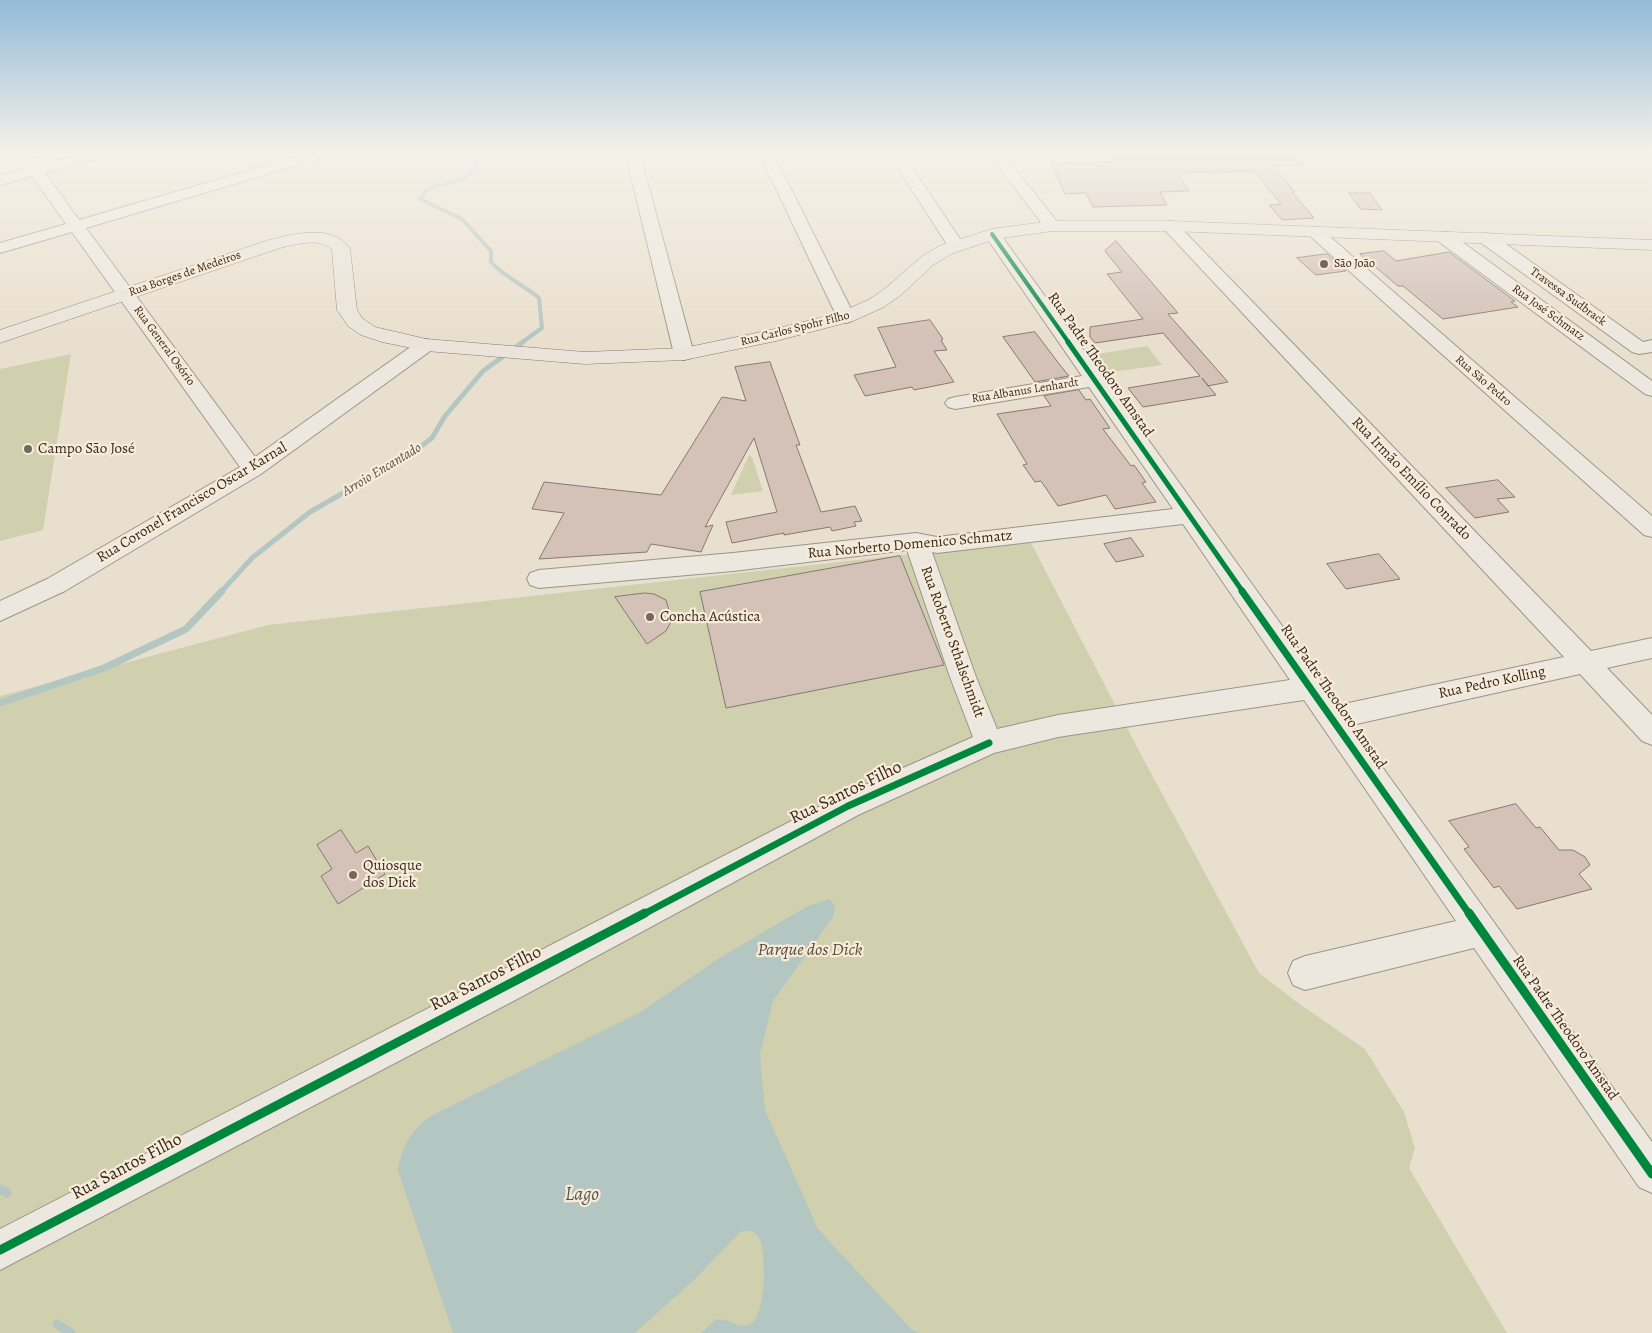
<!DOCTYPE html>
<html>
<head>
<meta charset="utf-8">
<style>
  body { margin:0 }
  canvas { display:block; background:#e9dfce }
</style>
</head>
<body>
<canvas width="1652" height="1333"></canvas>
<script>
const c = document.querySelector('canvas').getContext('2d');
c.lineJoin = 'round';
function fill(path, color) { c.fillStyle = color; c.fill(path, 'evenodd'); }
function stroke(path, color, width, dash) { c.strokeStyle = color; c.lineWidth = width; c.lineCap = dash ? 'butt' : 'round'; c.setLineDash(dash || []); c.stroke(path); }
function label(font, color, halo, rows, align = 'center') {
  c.font = font + ' Alegreya,serif'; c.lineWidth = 4.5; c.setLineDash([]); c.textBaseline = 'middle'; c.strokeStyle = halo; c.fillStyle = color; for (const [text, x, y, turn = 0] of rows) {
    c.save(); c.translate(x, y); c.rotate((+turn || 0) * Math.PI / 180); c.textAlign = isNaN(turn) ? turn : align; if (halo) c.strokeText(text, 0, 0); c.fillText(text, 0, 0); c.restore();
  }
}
fill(new Path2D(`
  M1147 346 1162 365 1104 373 1091 355Z
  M71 354 43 530 0 541V369Z
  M749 455 752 457 763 491 731 495Z
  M1030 541 1138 749 1259 973 1298 1003 1365 1049 1404 1112 1415 1148 1409 1168 1507 1333H0V696L268 625Z`), '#d0d0ae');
fill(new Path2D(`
  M828 899 832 901 835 909 833 917 773 1001 760 1054 765 1110 818 1229 912 1330 920 1333H701L715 1320C728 1317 738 1329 749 1325 767 1319 767 1249 758 1236 753 1230 747 1230 740 1232L694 1280 635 1333H453L398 1171C402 1145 409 1134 429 1117L642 1011 721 957 806 907Z`), '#b4c6c1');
stroke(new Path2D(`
  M417 151C438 163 454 150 477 160L476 169 464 178 428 189 420 199 462 219 491 251V262C504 277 524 285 539 298L542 328 521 343`), '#b4c6c1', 4);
stroke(new Path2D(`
  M221 592 252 558 310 512 411 454 432 438 445 416 483 371 523 342`), '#b4c6c1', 5);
stroke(new Path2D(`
  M0 703 104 668 186 629 222 591`), '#b4c6c1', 7);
stroke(new Path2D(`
  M0 1189 7 1193
  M57 1324 71 1333`), '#b4c6c1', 9);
const building = new Path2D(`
  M1105 151H1303L1304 165 1273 166 1295 192H1292L1314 218 1282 220 1269 205 1281 204 1254 171 1178 173 1189 191 1160 192 1167 205 1093 207 1086 193 1065 194 1051 163 1111 162Z
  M1349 193H1370L1382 210 1361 209Z
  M1116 241 1178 313 1168 314 1228 382 1208 386 1202 378 1216 395 1143 407 1128 388 1200 376 1163 333 1095 343 1090 337V327L1143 319 1107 274 1122 272 1105 251Z
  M1384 251 1396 261 1449 252 1515 301 1511 302 1518 307 1443 319 1403 286H1398L1360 254Z
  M1327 254 1346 271 1316 275 1297 258Z
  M930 320 943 339 941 340 947 350 934 351 954 382 914 390 912 387 865 396 854 375 896 367 878 328Z
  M1035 332 1060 365 1069 376 1035 382 1003 337Z
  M770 362 800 445H796L821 512 855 506 862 521 854 522 856 526 832 531 830 527 784 535V533L732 543 726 522 777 512 754 438 705 527 713 525 701 552 651 544 647 552 539 559 564 513 532 509 544 482 661 495 722 397 746 401 735 367Z
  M1079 390 1086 400 1090 399 1110 428 1103 429 1131 466 1134 465 1146 482 1142 483 1156 502 1115 509 1106 495 1058 506 1041 481 1035 482 1023 465 1027 464 997 414 1051 406 1044 396Z
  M1498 480 1515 497 1497 499 1509 512 1475 518 1446 488Z
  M1131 538 1144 556 1116 562 1104 544Z
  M1379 554 1400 579 1346 589 1327 564Z
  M900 556 944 665 726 708 700 592Z
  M645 593 654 594 666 600 672 620 666 631 647 644 615 597Z
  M1516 804 1536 828 1540 827 1559 850H1573L1585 857 1590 865 1579 874 1592 889 1517 909 1499 886 1494 888 1464 849 1469 847 1449 821Z
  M341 830 356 853 368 846 385 874 338 904 321 876 332 869 317 845Z`);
fill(building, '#d4c1b7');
stroke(building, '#837b73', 1);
const minor = new Path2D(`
  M14 151H28L39 165 94 151H117L115 154 45 173 79 220 316 151H337L335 154 86 228 255 457 419 341 426 339 433 341 435 345 433 349 261 474 65 591 0 621V601L47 579 240 467 72 232 0 253V243L66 224 32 176 0 185V175L26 169Z
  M625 151H639L694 354 691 358 684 360 677 358 674 354Z
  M758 151H772L855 317 852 321 846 323 840 321 837 317Z
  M887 151H901L964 245 962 249H950Z
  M987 151H1001L1058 223 1060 226 1058 229H1046Z
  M1170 221 1176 223 1591 651 1652 638V658L1607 668 1652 715V745L1642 741 1580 674 1352 725 1652 1142V1193L1639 1187 1474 948 1305 990 1293 985 1288 973 1293 961 1305 956 1456 921 1304 700 1058 737 994 753 858 815 521 997 0 1270V1229L838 797 973 737 950 677 907 550 733 571 539 588 530 585 527 579 530 573 539 570 733 553 916 533 937 537 1173 509 1089 387 955 409 948 407 945 403 948 399 955 397 1082 376 984 234 986 231H998L1339 705 1564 657 1164 229 1162 226 1164 223ZM1183 524 1290 680 1058 715 997 729 976 677 932 552 937 553Z
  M1315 227 1321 229 1652 516V537L1644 535 1309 235 1307 232 1309 229Z
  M1444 232 1450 233 1652 381V396L1645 394 1438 241 1436 237 1438 233Z
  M1486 233 1492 234 1643 342 1652 340V352L1639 354 1632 352 1480 242 1478 238 1480 234Z`);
const major = new Path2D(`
  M1052 221H1170L1652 240V250L1170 231H1052L995 239 951 254 933 265 901 295 884 307 853 321 776 341 684 360 585 364 426 351 382 342 361 335 348 326 337 310 332 250C319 237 297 244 280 248L0 343V330L269 240C295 234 332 223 350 249L357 310 362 318 375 327 426 339 585 352 684 348 775 329 839 313 870 299 887 287 921 257 939 246 992 229Z`);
stroke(minor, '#9b948a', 2);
stroke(major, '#837b73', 1);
fill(minor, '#ede8df');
fill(major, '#eae4da');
stroke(new Path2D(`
  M992 234 1069 343`), '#00873e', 4);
stroke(new Path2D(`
  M1068 342 1243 592`), '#00873e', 5);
stroke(new Path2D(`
  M1242 591 1470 915
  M642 915 848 806 989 743`), '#00873e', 7);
stroke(new Path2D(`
  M1469 913 1652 1174
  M0 1250 645 913`), '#00873e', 9);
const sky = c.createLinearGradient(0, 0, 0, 337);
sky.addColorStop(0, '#93bbd8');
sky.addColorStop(0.45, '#f5f1e9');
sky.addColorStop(1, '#f5f1e900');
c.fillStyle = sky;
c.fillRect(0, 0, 1652, 337);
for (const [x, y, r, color] of [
  [1324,264,5,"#74685e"],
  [28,449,5,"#74685e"],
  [650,617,5,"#74685e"],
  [353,875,5,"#74685e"]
]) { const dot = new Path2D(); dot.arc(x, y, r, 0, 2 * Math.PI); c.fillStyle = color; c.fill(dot); stroke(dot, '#f8ecd8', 2); }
label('12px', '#352822', '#f8ecd8', [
  ["São João",1334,264]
], 'left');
label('12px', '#352822', '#f8ecd8', [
  ["Rua Borges de Medeiros",185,274,-19],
  ["Travessa Sudbrack",1568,297,36],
  ["Rua José Schmatz",1548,313,36],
  ["Rua Carlos Spohr Filho",795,329,-14],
  ["Rua General Osório",164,346,54],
  ["Rua São Pedro",1483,381,41],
  ["Rua Albanus Lenhardt",1025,391,-9]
]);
label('italic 14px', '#545450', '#f8ecd8', [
  ["Arroio Encantado",382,470,-31]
]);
label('15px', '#352822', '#f8ecd8', [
  ["Rua Padre Theodoro Amstad",1100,365,55],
  ["Rua Irmão Emílio Conrado",1411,479,46],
  ["Rua Coronel Francisco Oscar Karnal",192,503,-31],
  ["Rua Norberto Domenico Schmatz",910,545,-5],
  ["Rua Roberto Sthalschmidt",952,642,70],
  ["Rua Pedro Kolling",1492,683,-12],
  ["Rua Padre Theodoro Amstad",1333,697,55],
  ["Rua Padre Theodoro Amstad",1565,1028,55]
]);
label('15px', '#352822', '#f8ecd8', [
  ["Campo São José",38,449],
  ["Concha Acústica",660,617],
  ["Quiosque",363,866],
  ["dos Dick",363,883]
], 'left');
label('18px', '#352822', '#f8ecd8', [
  ["Rua Santos Filho",846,793,-26],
  ["Rua Santos Filho",486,979,-27],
  ["Rua Santos Filho",127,1167,-28]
]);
label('italic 18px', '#564f3e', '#f8ecd8', [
  ["Parque dos Dick",810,951]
]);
label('italic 19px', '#545450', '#f8ecd8', [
  ["Lago",582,1195]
]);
</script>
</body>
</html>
